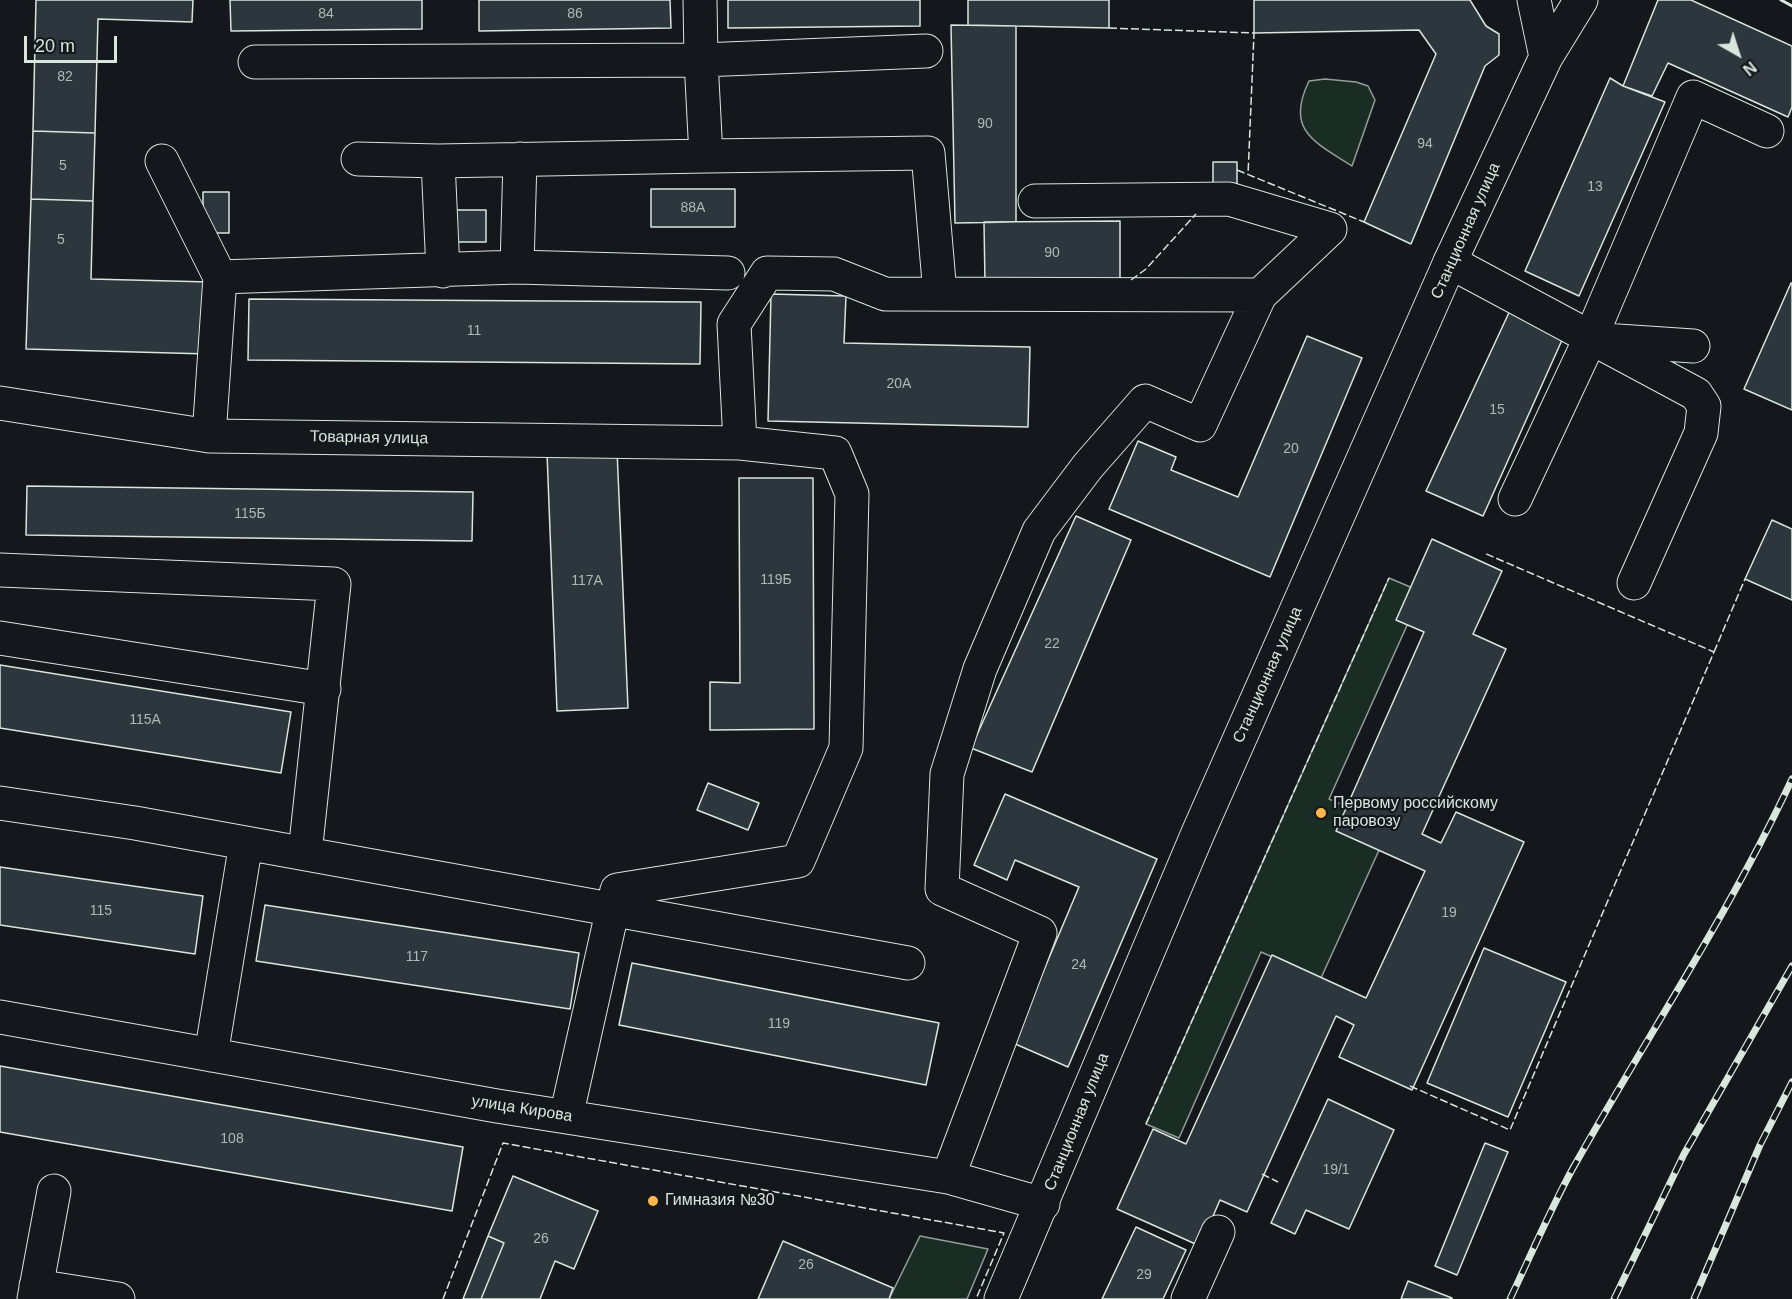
<!DOCTYPE html>
<html>
<head>
<meta charset="utf-8">
<style>
  body { margin:0 }
  #map { position:relative; width:1792px; height:1299px; overflow:hidden; background:#14181c; font-family:Helvetica,sans-serif }
  canvas { display:block }
  .north { position:absolute; left:1708px; top:24px; width:60px; height:60px; -webkit-text-stroke:4px #14181c; paint-order:stroke; rotate:141deg; font-size:16px; font-weight:700; line-height:24px; text-align:center; color:#d8e6dc }
  .north::after { content:''; display:block; margin:auto; width:21px; height:27px; background:#d8e6dc; clip-path:polygon(50% 0,100% 100%,50% 72%,0 100%) }
  .scale { position:absolute; left:24px; top:36px; width:93px; height:27px; box-sizing:border-box; border:3px solid #d8e6dc; border-top:0; padding-left:8px; font-size:18px; line-height:21px; white-space:nowrap; color:#d8e6dc; -webkit-text-stroke:4px #14181c; paint-order:stroke }
</style>
</head>
<body>
<div id="map">
<canvas width="1792" height="1299"></canvas>
<div class="north">N</div>
<div class="scale">20 m</div>
</div>
<script>
const c = document.querySelector('canvas').getContext('2d');
c.lineJoin = 'round';
function fill(path, color) { c.fillStyle = color; c.fill(path, 'evenodd'); }
function stroke(path, color, width, dash) { c.strokeStyle = color; c.lineWidth = width; c.lineCap = dash ? 'butt' : 'round'; c.setLineDash(dash || []); c.stroke(path); }
function label(font, color, halo, rows, align = 'center') {
  c.font = font + ' Helvetica,sans-serif'; c.lineWidth = 4.5; c.setLineDash([]); c.textBaseline = 'middle'; c.strokeStyle = halo; c.fillStyle = color; for (const [text, x, y, turn = 0] of rows) {
    c.save(); c.translate(x, y); c.rotate((+turn || 0) * Math.PI / 180); c.textAlign = isNaN(turn) ? turn : align; if (halo) c.strokeText(text, 0, 0); c.fillText(text, 0, 0); c.restore();
  }
}
const green = new Path2D(`
  M1325 79 1356 82 1368 86 1375 100 1352 166C1314 142 1285 130 1309 81Z
  M1389 578 1422 592 1329 799 1390 826 1321 978 1261 952 1179 1138 1146 1124Z
  M920 1236 988 1249 967 1299H889Z`);
fill(green, '#1a2d24');
stroke(green, '#939e99', 1.5);
const building = new Path2D(`
  M36 0H193L192 22 98 19 95 133 33 131Z
  M230 0H422V29L231 31Z
  M479 0H670L671 28 479 31Z
  M728 0H920V26L728 28Z
  M968 0H1109V28L968 25Z
  M1254 0H1470L1486 26 1499 34V55L1485 66 1411 244 1364 222 1436 54 1419 30 1254 33Z
  M1658 0H1691L1792 46V107L1788 117 1668 63 1652 96 1623 86Z
  M951 25 1016 26V222L955 223Z
  M1610 78 1623 86 1665 102 1579 296 1525 271Z
  M33 131 95 133 93 201 31 199Z
  M1213 162H1237V187H1213Z
  M651 189H735V227H651Z
  M203 192H229V233H203Z
  M31 199 93 201 91 279 210 282 208 354 26 349Z
  M455 210H486V242H455Z
  M1120 221V284H985L984 222Z
  M1791 283H1792V410L1744 389Z
  M771 294 846 296 844 343 1030 347 1028 427 768 421Z
  M249 299 701 302 700 364 248 360Z
  M1513 304 1567 329 1483 516 1426 491Z
  M1307 336 1362 358 1270 577 1109 509 1138 441 1176 457 1171 470 1238 497Z
  M617 450 628 708 557 711 547 453Z
  M739 478H813L814 729 710 730V682L740 683Z
  M27 486 473 492 472 541 26 535Z
  M1076 516 1131 540 1032 772 971 748Z
  M1772 520 1792 529V600L1745 579Z
  M1432 539 1502 571 1473 634 1506 649 1422 834 1441 843 1456 812 1524 842 1412 1090 1339 1057 1354 1025 1336 1016 1247 1212 1220 1200 1200 1246 1117 1209 1153 1129 1186 1144 1272 955 1366 998 1425 871 1336 831 1424 632 1396 620Z
  M0 665 291 712 281 773 0 728Z
  M708 783 759 803 748 830 697 810Z
  M1005 794 1157 859 1068 1067 1013 1043 1079 887 1015 860 1007 880 974 865Z
  M0 867 203 896 195 954 0 925Z
  M265 905 579 953 570 1009 256 961Z
  M1484 948 1566 982 1508 1117 1427 1083Z
  M632 963 939 1023 926 1085 619 1025Z
  M0 1066 463 1147 452 1211 0 1132Z
  M1328 1099 1394 1130 1349 1229 1306 1210 1295 1234 1271 1223Z
  M1485 1143 1508 1152 1457 1275 1435 1266Z
  M513 1176 598 1211 574 1269 555 1261 540 1299H481L504 1243 488 1236Z
  M1136 1227 1186 1250 1163 1299H1102Z
  M488 1236 504 1243 481 1299H463Z
  M783 1241 893 1288 889 1299H758Z
  M1408 1281 1452 1298V1299H1401Z`);
fill(building, '#2c363c');
stroke(building, '#d8e6dc', 1.5);
const minor = new Path2D(`
  M255 62 701 60 700 0
  M706 156 928 153 940 294
  M358 159 438 161 706 156 701 60 926 51
  M162 161 220 277 209 436
  M438 161 443 271
  M1035 201 1229 199 1330 229
  M1450 262 1696 394 1704 406 1701 433 1634 583
  M517 267 520 159
  M220 277 517 267 728 273
  M1603 340 1693 346
  M0 403 209 436 740 443 835 453 852 494 846 748 798 861 617 890 566 1117
  M740 443 734 324 767 273 834 274 885 294 1260 295 1330 229
  M1515 499 1590 339 1693 97 1767 131
  M0 570 334 584 305 853
  M0 638 324 689
  M0 803 135 823 908 963
  M0 1017 497 1106 948 1177 1043 1204
  M211 1055 246 843
  M948 1177 1040 933 942 889 947 774 980 669 1039 531 1088 466 1145 401 1200 425 1260 295
  M36 1286 118 1299
  M34 1299 54 1191
  M1188 1299 1218 1232`);
const major = new Path2D(`
  M1534 0 1546 57
  M1001 1299 1198 833 1450 262 1546 57 1581 0`);
stroke(minor, '#d8e6dc', 35);
stroke(major, '#d8e6dc', 35);
stroke(minor, '#14181c', 33);
stroke(major, '#14181c', 33);
const rail = new Path2D(`
  M1510 1299C1531 1255 1550 1210 1573 1168 1646 1038 1729 914 1792 779
  M1614 1299 1684 1154 1792 966
  M1694 1299 1760 1145 1792 1082`);
stroke(rail, '#d8e6dc', 7);
stroke(rail, '#14181c', 4.5, [14]);
stroke(new Path2D(`
  M1109 28 1254 33 1248 175
  M1237 170 1364 222
  M1131 280 1146 269 1196 214
  M1714 652 1745 579
  M1410 1086 1510 1130 1714 652 1484 553
  M1146 1124 1389 578
  M1262 1174 1278 1182
  M443 1299 503 1143 1004 1233 976 1299`), '#d8e6dc', 1.5, [8, 3]);
stroke(new Path2D(`
  M1781 0 1792 6`), '#d8e6dc', 3);
for (const [x, y, r, color] of [
  [1321,813,6,"#ffb74d"],
  [653,1201,6,"#ffb74d"]
]) { const dot = new Path2D(); dot.arc(x, y, r, 0, 2 * Math.PI); c.fillStyle = color; c.fill(dot); stroke(dot, '#14181c', 2); }
label('14px', '#adbab4', null, [
  ["84",326,14],
  ["86",575,14],
  ["82",65,77],
  ["90",985,124],
  ["94",1425,144],
  ["5",63,166],
  ["13",1595,187],
  ["88А",693,208],
  ["5",61,240],
  ["90",1052,253],
  ["11",474,331],
  ["20А",899,384],
  ["15",1497,410],
  ["20",1291,449],
  ["115Б",250,514],
  ["119Б",776,580],
  ["117А",587,581],
  ["22",1052,644],
  ["115А",145,720],
  ["115",101,911],
  ["19",1449,913],
  ["117",417,957],
  ["24",1079,965],
  ["119",779,1024],
  ["108",232,1139],
  ["19/1",1336,1170],
  ["26",541,1239],
  ["26",806,1265],
  ["29",1144,1275]
]);
label('16px', '#d8e6dc', '#14181c', [
  ["Станционная улица",1466,231,-66],
  ["Товарная улица",369,438,1],
  ["Станционная улица",1268,675,-66],
  ["улица Кирова",522,1109,9],
  ["Станционная улица",1077,1122,-68]
]);
label('16px', '#d8e6dc', '#14181c', [
  ["Первому российскому",1333,804],
  ["паровозу",1333,822],
  ["Гимназия №30",665,1201]
], 'left');
</script>
</body>
</html>
